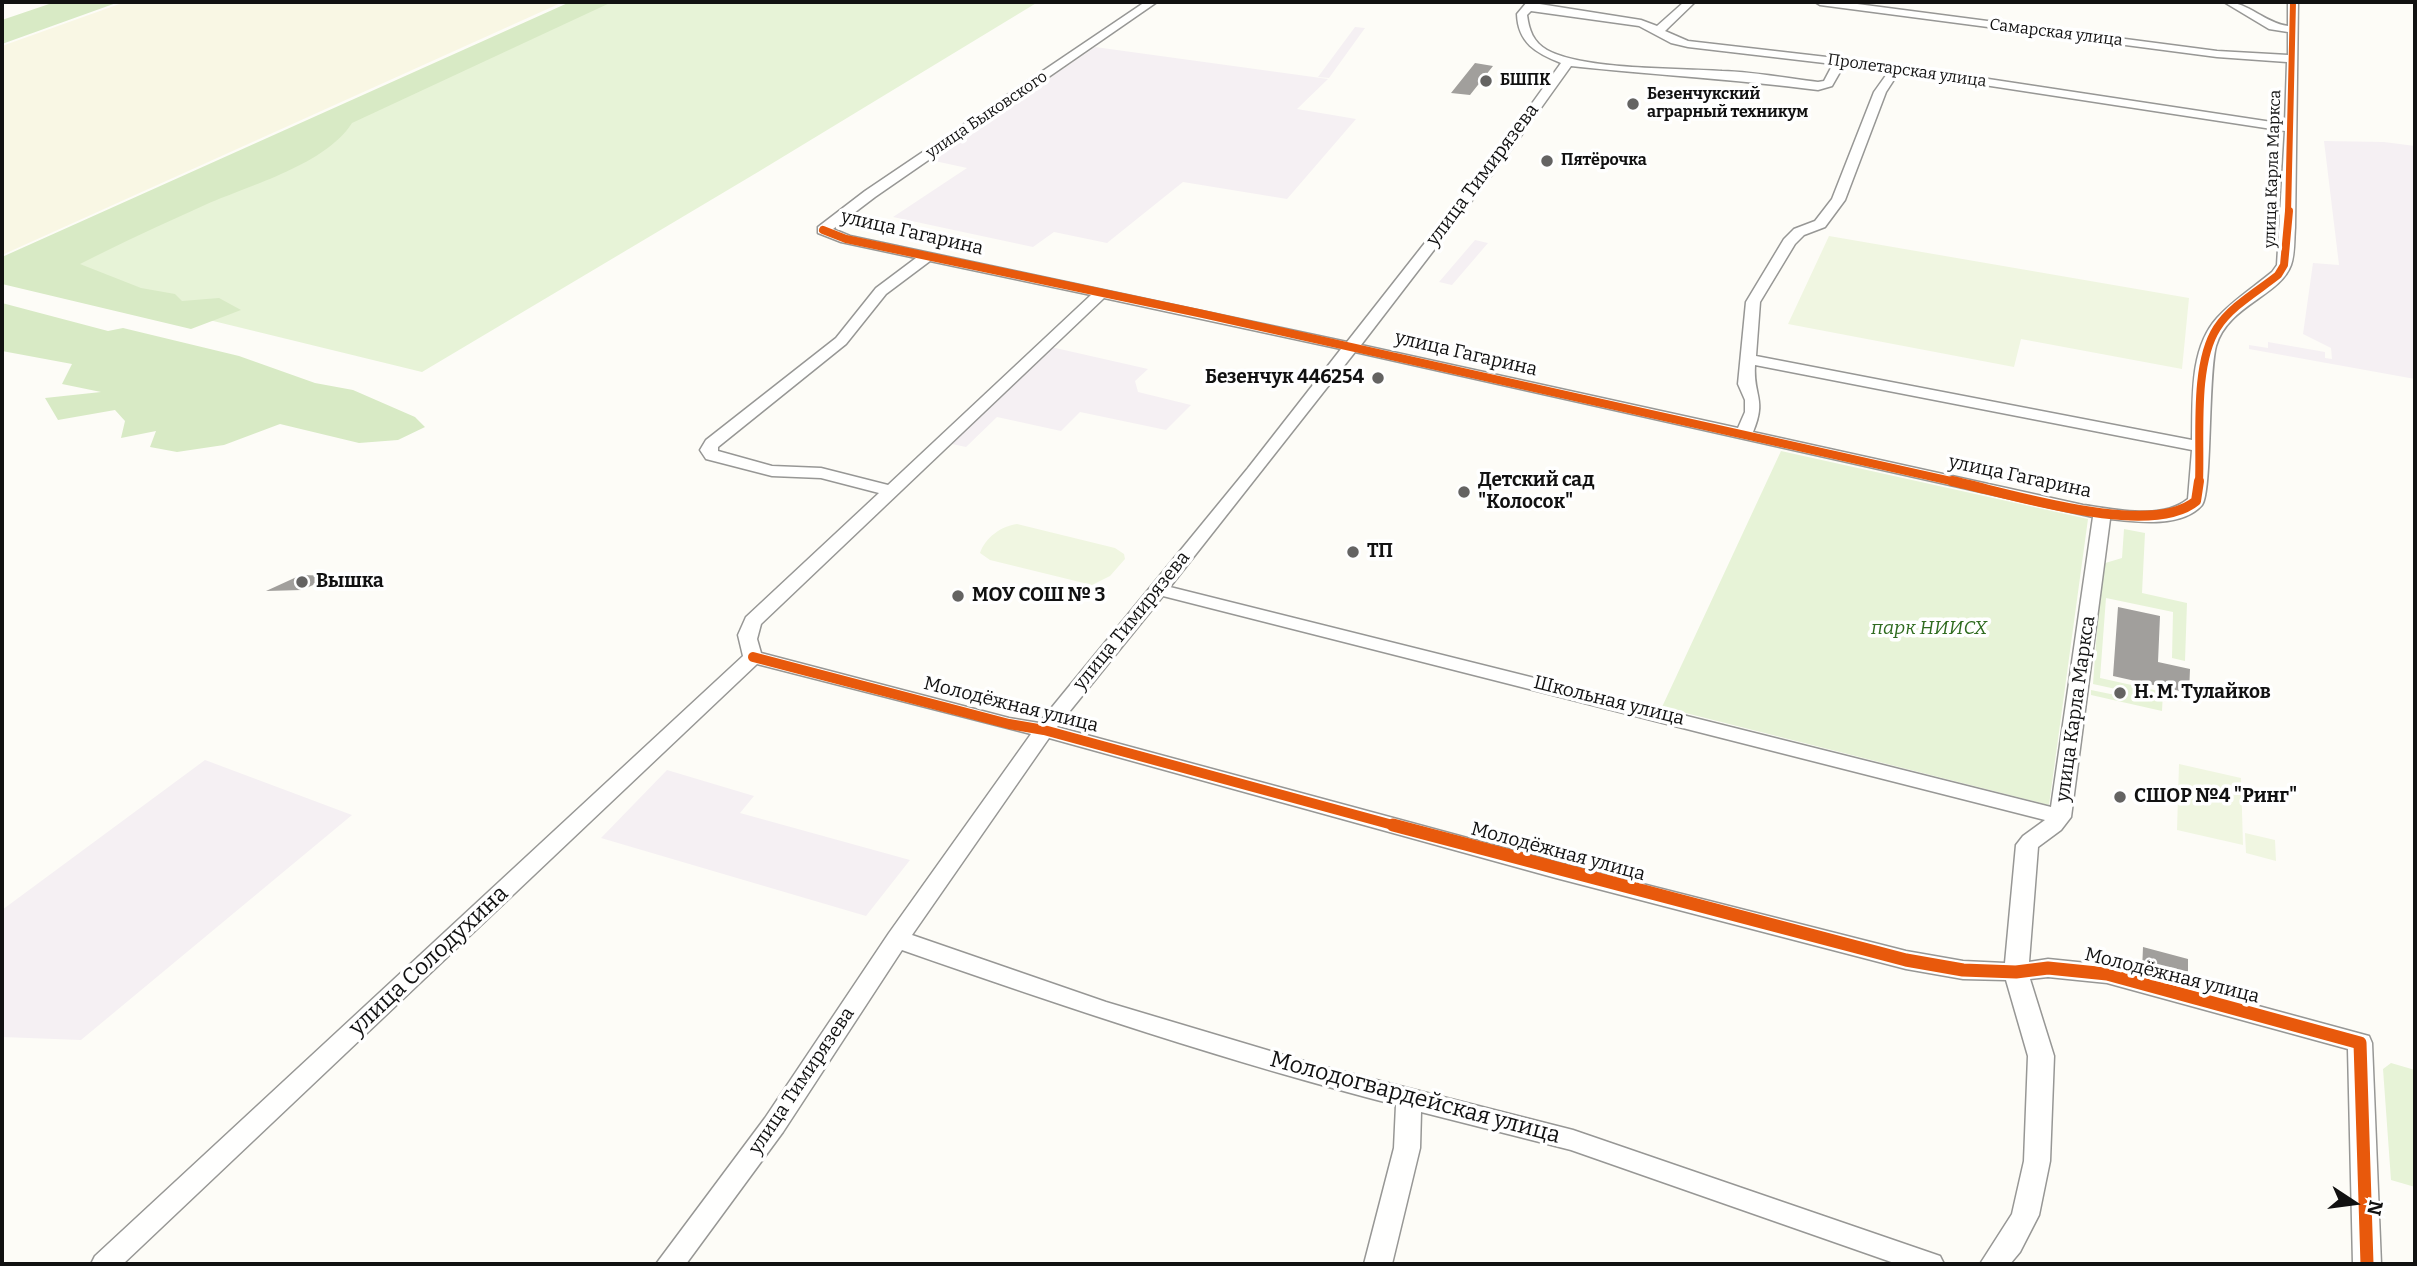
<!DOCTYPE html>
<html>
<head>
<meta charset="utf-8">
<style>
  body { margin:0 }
  #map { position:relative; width:2417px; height:1266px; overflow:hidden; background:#fdfcf7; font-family:Bitter,serif }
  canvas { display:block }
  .frame { position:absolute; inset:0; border:4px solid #111; pointer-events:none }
  .north { position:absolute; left:2319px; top:1168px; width:70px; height:70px; -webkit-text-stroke:5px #fff; paint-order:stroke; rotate:103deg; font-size:19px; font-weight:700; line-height:28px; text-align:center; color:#111 }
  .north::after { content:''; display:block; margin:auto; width:24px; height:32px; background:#111; clip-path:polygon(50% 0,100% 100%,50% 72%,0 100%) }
</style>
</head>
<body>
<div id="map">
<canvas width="2417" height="1266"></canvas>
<div class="frame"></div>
<div class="north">N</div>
</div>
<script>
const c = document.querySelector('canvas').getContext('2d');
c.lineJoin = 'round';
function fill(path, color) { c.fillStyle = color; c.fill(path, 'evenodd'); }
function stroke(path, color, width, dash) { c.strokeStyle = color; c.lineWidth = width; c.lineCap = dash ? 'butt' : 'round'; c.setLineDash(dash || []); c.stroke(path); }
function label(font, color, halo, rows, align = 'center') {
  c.font = font + ' Bitter,serif'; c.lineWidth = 7; c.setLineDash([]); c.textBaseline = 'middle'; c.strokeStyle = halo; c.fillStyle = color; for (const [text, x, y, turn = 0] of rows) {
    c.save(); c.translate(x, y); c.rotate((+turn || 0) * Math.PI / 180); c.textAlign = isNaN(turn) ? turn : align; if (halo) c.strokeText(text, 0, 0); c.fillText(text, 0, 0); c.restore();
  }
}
fill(new Path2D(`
  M1355 27 1365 28 1329 78 1318 77Z
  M1095 47 1328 79 1297 109 1356 119 1287 199 1183 182 1107 243 1054 232 1033 247 893 217 967 168 930 160Z
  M2324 141 2384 142 2415 146V379L2249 349V345L2268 348V342L2325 352V358L2332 359 2331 348 2303 334 2313 263 2339 265Z
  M1475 240 1488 243 1452 285 1439 282Z
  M1051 347 1148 369 1135 381 1138 392 1191 405 1166 430 1080 412 1061 431 997 417 966 447 952 444Z
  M205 760 352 815 81 1040 2 1037V910Z
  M667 770 754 796 740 813 910 860 866 916 601 838Z`), '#f5f0f3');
fill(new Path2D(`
  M125 2H563L2 255V46Z`), '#f9f7e4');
fill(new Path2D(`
  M609 2H1038L758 172 422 372 25 275Z
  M1781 451 2088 519 2049 805 1662 707Z
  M2124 529 2145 533 2142 593 2187 603 2185 661 2172 658 2173 612 2106 598 2100 678 2163 692 2162 711 2091 695V690L2125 697V691L2093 684 2102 564 2122 558Z
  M2391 1063 2415 1070V1187L2391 1180 2383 1069Z`), '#e7f3d7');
fill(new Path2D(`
  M55 2H119L2 44V20Z
  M570 2H612L352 123C326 164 251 185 207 204 165 223 121 243 80 264L141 288 175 294 182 301 219 298 241 310 191 329 2 284V257Z
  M2 303 108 331 123 328 239 356 315 383 353 390 415 417 425 427 398 440 359 443 280 424 224 445 177 452 150 447 156 431 121 438 125 421 115 410 58 420 45 398 101 392 62 384 72 364 2 351Z`), '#d8eac5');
fill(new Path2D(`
  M1829 236 2189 298 2182 369 2021 339 2014 367 1788 324Z
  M1017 524 1115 548 1124 554 1125 559 1110 576 1092 585 990 560 980 553C985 538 1001 526 1017 524Z
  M2179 764 2241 778 2243 845 2177 830Z
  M2245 833 2275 840 2276 861 2246 853Z`), '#f0f6e1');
fill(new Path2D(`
  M1475 63 1493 66 1470 95 1451 93Z
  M301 575 333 576 302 590 266 591Z
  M2118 607 2160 616 2158 662 2190 669 2189 693 2113 676Z
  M2143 947 2188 959V983L2142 971Z`), '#a19f9c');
const street = new Path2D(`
  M1145 2H1157L875 197 833 229 850 236 1347 342 1505 141 1561 63C1536 53 1518 43 1517 14L1527 2 1641 20 1657 26 1684 2H1695L1665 31 1688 41 1896 65 2285 124 2287 62 2217 57 1820 5 1815 2H1842L2217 51 2288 55V32L2269 29 2224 2C2247 1 2265 23 2288 26V2H2298L2295 228C2294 239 2295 254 2291 265 2280 296 2228 305 2216 346 2208 375 2212 493 2202 505 2182 528 2137 522 2110 519L2071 817 2061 830 2038 847 2029 962 2048 959 2107 965 2369 1036 2372 1043 2381 1264H2353L2348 1049 2107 983 2048 977 2030 979 2054 1056 2050 1161 2039 1215 2020 1252 2010 1264H1980L2012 1214 2024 1161 2028 1056 2006 980 1963 979 1906 969 1556 878 1049 738 912 935 1106 1002 1317 1065 1573 1130 1940 1256 1944 1264H1897L1571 1150 1421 1112 1420 1148 1392 1264H1364L1394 1148 1396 1105C1229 1062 1065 1007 902 950L783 1132 686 1264H656L765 1118 889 933 1031 734 757 664 123 1264H91L95 1256 743 656 738 635 746 617 879 493 821 478 772 476 706 459 700 450 706 440 836 338 876 288 916 258 841 242 818 233V227L865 191ZM1531 11 1639 26 1671 43 1688 47 1833 64 1824 81 1818 82C1786 78 1754 72 1722 71 1679 68 1583 70 1547 50 1533 42 1529 30 1527 15ZM1844 65 1889 71 1874 92 1832 199 1815 221 1794 229 1784 239 1746 302 1738 384 1745 400V412L1738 428 1361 345 1513 147 1571 66C1654 75 1736 79 1818 90L1832 86ZM1899 72 2285 131 2277 265 2272 272C2254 287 2233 300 2217 318 2189 349 2193 400 2192 440L1756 356 1760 302 1795 244 1804 235 1825 227 1845 200 1886 92ZM930 261 1091 295 888 485 821 468 772 466 718 451V447L846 344 886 294ZM1104 298 1341 349 1248 468 1039 723 1009 718 761 653 757 639 761 624ZM1355 352 2093 517 2051 807 1170 587ZM1755 365 2192 450 2188 499C2161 521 2114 509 2083 505L1753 432C1767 398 1753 397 1755 365ZM1163 596 2045 820 2023 836 2016 845 2005 963 1963 961 1906 951 1556 862 1057 727Z`);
stroke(street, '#979795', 3);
fill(street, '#fffffe');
stroke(new Path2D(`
  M2288 213 2293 2`), '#e8590c', 6);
stroke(new Path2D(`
  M823 230 846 239 1203 314 1960 483
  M2199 483C2201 439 2193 365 2217 328 2231 306 2258 291 2278 275L2284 265 2289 211`), '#e8590c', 8);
stroke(new Path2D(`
  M1952 481C2008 493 2151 539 2196 501L2199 481
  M753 657 1009 724 1044 730 1400 827`), '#e8590c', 10);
stroke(new Path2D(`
  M1393 825 1906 960 1963 970 2016 972 2048 968 2107 974 2360 1043 2367 1264`), '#e8590c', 13);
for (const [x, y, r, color] of [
  [1486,81,7,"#646362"],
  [1633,104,7,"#646362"],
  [1547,161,7,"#646362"],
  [1378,378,7,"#646362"],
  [1464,492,7,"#646362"],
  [1353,552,7,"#646362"],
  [302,582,7,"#646362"],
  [958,596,7,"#646362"],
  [2120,693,7,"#646362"],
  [2120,797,7,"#646362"]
]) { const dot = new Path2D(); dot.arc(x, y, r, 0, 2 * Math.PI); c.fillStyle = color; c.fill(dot); stroke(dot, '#fff', 2.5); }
label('16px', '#111', '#fff', [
  ["Самарская улица",2056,33,7],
  ["Пролетарская улица",1907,71,8],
  ["улица Быковского",987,115,-34],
  ["улица Карла Маркса",2273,169,-88]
]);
label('bold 16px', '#111', '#fff', [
  ["БШПК",1500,81],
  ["Безенчукский",1647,95],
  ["аграрный техникум",1647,113],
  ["Пятёрочка",1561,161]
], 'left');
label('19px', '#111', '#fff', [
  ["улица Тимирязева",1483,175,-53],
  ["улица Гагарина",912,233,13],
  ["улица Гагарина",1466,354,13],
  ["улица Гагарина",2020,477,12],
  ["улица Тимирязева",1132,621,-51],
  ["Школьная улица",1609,701,14],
  ["Молодёжная улица",1011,705,14],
  ["улица Карла Маркса",2076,709,-82],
  ["Молодёжная улица",1558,852,15],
  ["Молодёжная улица",2172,976,14],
  ["улица Тимирязева",802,1081,-56]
]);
label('bold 19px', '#111', '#fff', [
  ["Безенчук 446254",1364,378,"right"],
  ["Детский сад",1478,481],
  ["\"Колосок\"",1478,503],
  ["ТП",1367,552],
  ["Вышка",316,582],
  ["МОУ СОШ № 3",972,596],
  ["Н. М. Тулайков",2134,693],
  ["СШОР №4 \"Ринг\"",2134,797]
], 'left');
label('italic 19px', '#2f6b1f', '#fff', [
  ["парк НИИСХ",1929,629]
]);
label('23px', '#111', '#fff', [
  ["улица Солодухина",429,961,-43],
  ["Молодогвардейская улица",1415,1098,15]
]);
</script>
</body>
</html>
